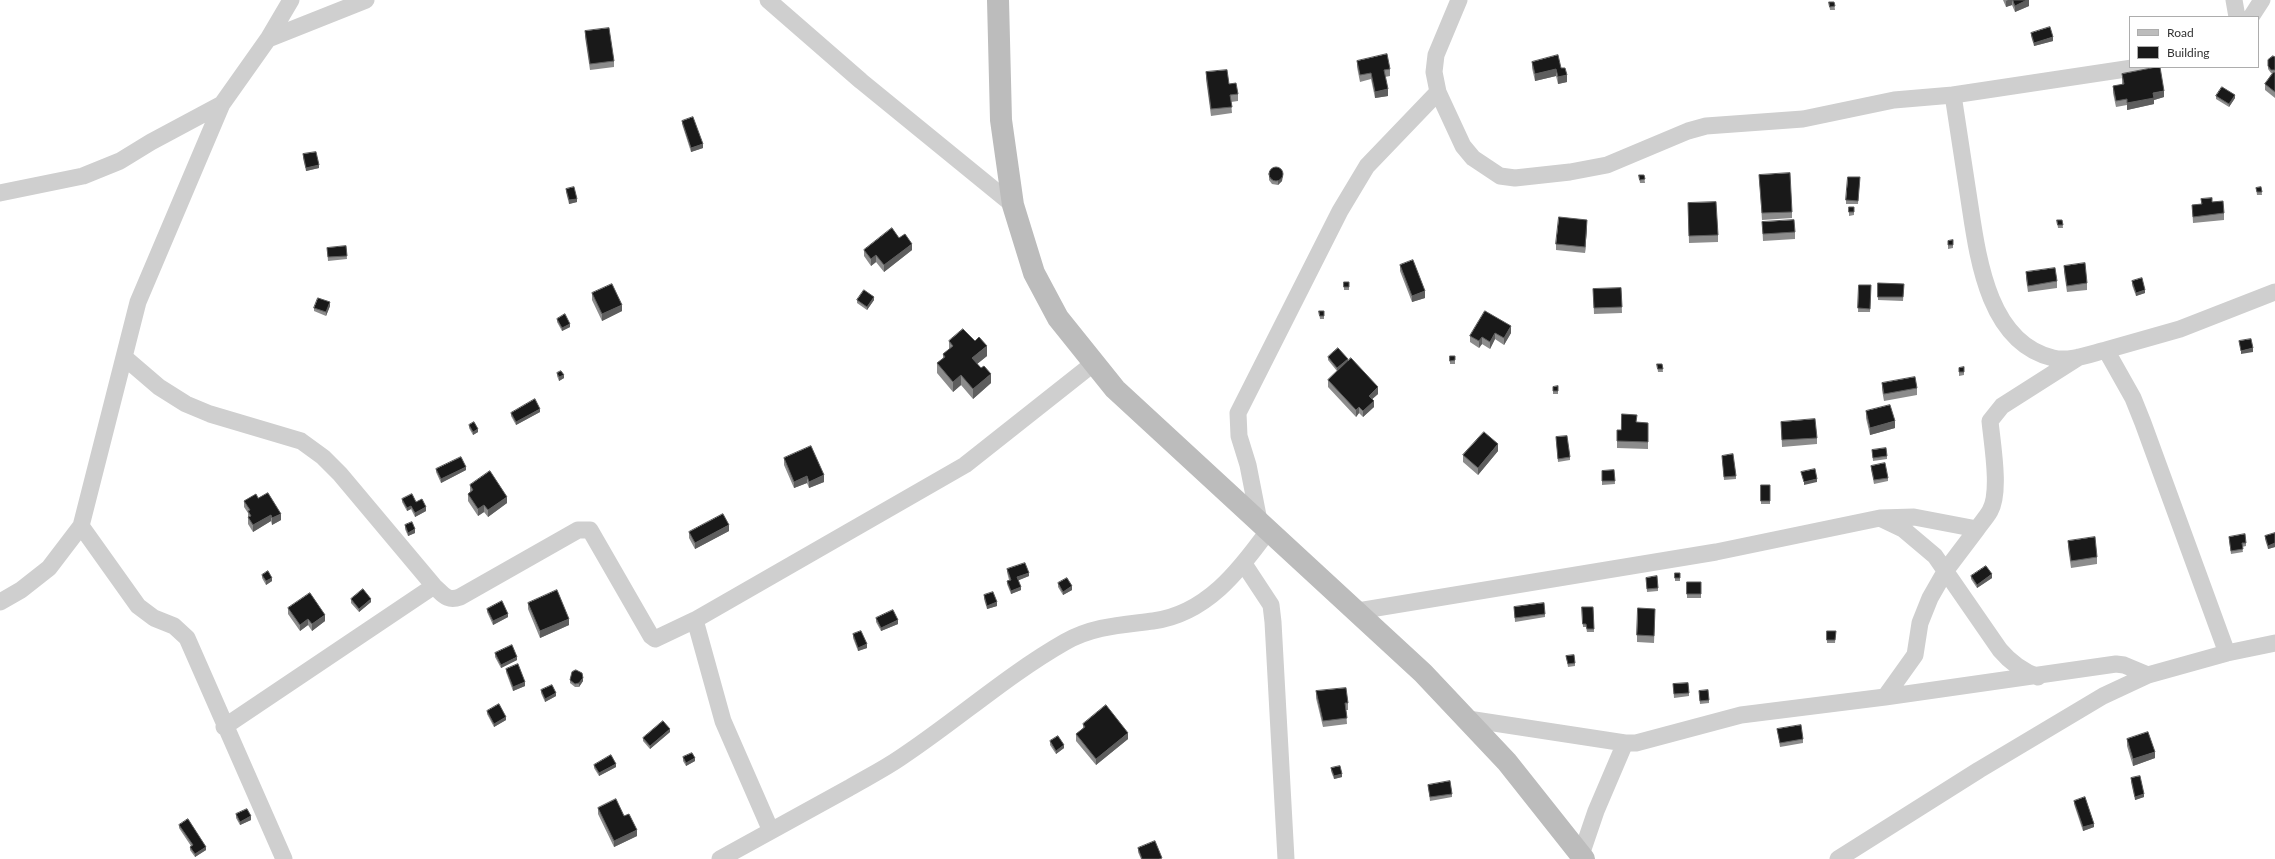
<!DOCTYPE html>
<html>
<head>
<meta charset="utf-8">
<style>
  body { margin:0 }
  #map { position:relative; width:2275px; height:859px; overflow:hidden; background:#fff; font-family:Lato,sans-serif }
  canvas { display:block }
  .legend { position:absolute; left:2129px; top:16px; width:130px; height:52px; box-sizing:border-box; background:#fff; border:1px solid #adadad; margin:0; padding:5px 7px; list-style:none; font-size:12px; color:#323232 }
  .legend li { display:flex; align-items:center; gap:8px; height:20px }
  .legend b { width:20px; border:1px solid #adadad }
</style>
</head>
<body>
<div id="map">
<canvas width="2275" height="859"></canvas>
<ul class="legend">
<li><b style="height:5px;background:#bcbcbc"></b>Road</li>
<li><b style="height:11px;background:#191919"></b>Building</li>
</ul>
</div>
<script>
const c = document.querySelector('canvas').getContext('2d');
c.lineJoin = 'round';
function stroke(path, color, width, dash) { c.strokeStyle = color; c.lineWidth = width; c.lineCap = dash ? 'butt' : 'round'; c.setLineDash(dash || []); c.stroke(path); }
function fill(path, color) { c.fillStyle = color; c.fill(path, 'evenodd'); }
stroke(new Path2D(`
  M768 0 861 81 1013 205
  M1459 0 1436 55 1434 72 1438 92 1463 146 1473 158 1500 176 1515 178 1570 172 1607 165 1688 131 1706 126 1803 119 1894 100 1953 95 2139 67
  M2234 0 2237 17
  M2251 17 2262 0
  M268 39 366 0
  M1953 95C1958 127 1963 160 1968 193 1977 250 1985 342 2053 358 2069 362 2090 354 2106 350L2133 398 2143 423 2227 653
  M0 193 83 176 120 161 151 142 222 104
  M2106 350 2180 329 2275 292
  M124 357 159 387 186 404 210 414 301 441 323 457 340 474 434 586C443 594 447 602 460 597L578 530H590L651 636 655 639 695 620 965 465 1094 363
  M1880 518 1903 529 1935 556 2000 650C2011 663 2022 671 2038 677
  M1259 521 1248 465 1239 436 1238 413 1340 211 1367 166 1438 92
  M81 526 138 606 154 618 174 626 187 638 284 859
  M1977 529C1981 523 1986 518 1990 511 2001 492 1992 443 1990 421L2002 406 2079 357
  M1244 564 1271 605 1273 622 1286 859
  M0 602 21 590 49 568 81 526 138 302 222 104 268 39 291 0
  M1358 611 1716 552 1880 518 1914 517 1977 529 1946 570 1930 598 1920 623 1915 655 1885 697 2116 664 2124 665 2148 675
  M695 620 723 721 771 831
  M1468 719 1625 743H1636L1741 715 1885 697
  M224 727 434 586
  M1581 855 1596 811 1625 743
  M720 859C763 835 806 812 849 788 866 778 884 769 900 758 956 721 1007 675 1065 642 1093 626 1122 625 1153 621 1206 614 1239 571 1268 531
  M1838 859 1979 770 2103 696 2148 675 2227 653 2275 643`), '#cfcfcf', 17);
stroke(new Path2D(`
  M998 0 1001 120 1013 205 1034 273 1058 318 1115 389 1423 673 1507 762 1584 859`), '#bcbcbc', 22);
fill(new Path2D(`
  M2003 0H2029V6L2015 12 2012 5 2006 7Z
  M1829 2H1834L1835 10H1830Z
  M585 31 614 61V67L590 70 585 37Z
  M2031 33 2053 41 2034 46 2031 36Z
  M2275 57V98L2265 90V84L2272 73H2271L2268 69V60Z
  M1357 61 1390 69V76L1385 77 1388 96 1375 98 1371 79 1360 82 1357 67Z
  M1532 62 1561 68 1567 82 1558 84 1556 76 1535 81 1532 68Z
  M1206 72 1229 84 1238 94V101L1231 102 1232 113 1211 116 1206 79Z
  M2122 74 2164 97 2154 100V104L2127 110V105L2116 107 2113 93V86L2122 85Z
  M2216 96 2235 98 2229 107 2216 99Z
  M682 121 703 148 691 152 682 124Z
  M303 154 319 168 306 171 303 158Z
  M1269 171 1283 175 1282 181 1278 185 1272 184 1269 180Z
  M1639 175H1644L1645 183H1640Z
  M1759 175 1792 212V218L1762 220Z
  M1860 177 1858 204H1846V200Z
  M2261 187 2262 195H2257L2256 188Z
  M566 189 577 202 569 204 566 192Z
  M2201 199 2212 202 2224 213V220L2193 223 2192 205 2201 204Z
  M1688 203 1718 235V242L1689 243Z
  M1849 207H1854V215L1849 216Z
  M2057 220H2062L2063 228H2058Z
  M1762 222 1795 232V239L1763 241Z
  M1587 227 1585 253 1556 250V244Z
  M899 238 912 250 884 272 876 262 871 266 864 256V250Z
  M1953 240V248L1948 249V241Z
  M346 246 347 259 328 261 327 248Z
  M1400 265 1425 298 1412 302 1400 271Z
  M2064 266 2087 283V290L2067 292 2064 272Z
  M2026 272 2057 281V288L2028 292 2026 279Z
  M2132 281 2145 293 2136 296 2132 285Z
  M1344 282H1349V290H1344Z
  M1878 283 1904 284 1903 301 1878 300Z
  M1859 285H1871L1870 312H1858Z
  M1621 288 1622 313 1594 314 1593 289Z
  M592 293 622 311 602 321 592 300Z
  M857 300H874L867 310 857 303Z
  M330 306 326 316 314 311V308Z
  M1319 311H1324V319H1320Z
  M1485 311 1511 333 1504 345 1495 339 1490 349 1482 344 1479 348 1470 342V336Z
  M557 319 570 327 562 331 557 322Z
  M949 341 987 356 977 364 991 383 973 399 961 385 953 392 937 373V363L943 358V354L949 349Z
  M1450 356H1455V364H1450Z
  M1328 357 1348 361 1378 394 1372 399 1374 407 1363 417 1359 413 1356 417 1328 387V380L1337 371 1328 360Z
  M1657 364H1662L1663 372H1658Z
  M1959 368 1964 372V375L1959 376Z
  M557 373 564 378 559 381 557 376Z
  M1882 383 1917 388V395L1884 401 1882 390Z
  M1558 386V394H1553V390Z
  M1866 411 1895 428 1870 435 1866 418Z
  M540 412 516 425 511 416V413Z
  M1637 422 1648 423V449L1617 448V430H1621Z
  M1781 422 1817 438V444L1782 447Z
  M469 425 478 432 473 435 469 428Z
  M1556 437 1570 457V460L1558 462Z
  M1872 450 1887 456V459L1873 461Z
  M1498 451 1478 475 1463 462V455Z
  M1722 456 1736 476V479L1724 480Z
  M784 458 824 482 809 488 807 483 794 488 784 465Z
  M1871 466 1888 478V481L1874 484 1871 469Z
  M436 469 466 470 441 483 436 472Z
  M1614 470 1615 484 1602 485V471Z
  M470 485 507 503 488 517 484 512 478 516 468 501V494L470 492Z
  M1761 485H1770V504H1761Z
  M258 498 281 520 272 525 271 521 253 532 248 524V513L244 507V501Z
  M402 499 416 502 426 511 415 517 411 509 407 511 402 502Z
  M405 525 415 533 408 536 405 529Z
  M729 531 695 549 689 538V532Z
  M2275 533V547L2268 549 2265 539V536Z
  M2229 537 2246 543V546L2242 547 2243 552 2231 554 2229 540Z
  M2068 541 2097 557V564L2071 568 2068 547Z
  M1007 569 1029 576 1018 580 1021 590 1011 594 1007 584V581L1009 580 1007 572Z
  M1675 573H1680V581H1675Z
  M262 575 272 581 266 585 262 578Z
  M1971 576 1992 578 1977 588 1971 579Z
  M1646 578 1658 588V591L1647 592Z
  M1687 582H1701V598H1687Z
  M1058 583 1072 590 1063 595 1058 587Z
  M984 595 997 606 987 609 984 599Z
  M351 599 371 602 359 612 351 603Z
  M528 603 569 625 540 638 528 609Z
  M1514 607 1545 614V617L1515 622Z
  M1582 607H1593L1594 632H1587L1586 627H1583Z
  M288 608 325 621 312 631 308 625 300 631 288 614Z
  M487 609 508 617 493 625 487 612Z
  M1655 615 1654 643 1637 642V635Z
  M876 618 898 624 881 631 876 622Z
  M1827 631H1836L1835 643H1827Z
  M853 634 867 648 858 651 853 638Z
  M495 653 517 660 501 668 495 657Z
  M1566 656 1575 663V666L1568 667Z
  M506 669 525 686 513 691 506 672Z
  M570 680 583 681 579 687H575L570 683Z
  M1673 684 1689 693V696L1674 698Z
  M541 690 556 696 545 702 541 693Z
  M1316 691 1348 703V710H1346L1347 724 1323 727 1316 698Z
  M1699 694 1709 700V703L1700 704Z
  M487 711 506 720 494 727 487 714Z
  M1083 724 1128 739 1096 765 1076 741V734L1083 728Z
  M1777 729 1803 739V743L1780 747Z
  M670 732 650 749 643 741V738Z
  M2127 739 2155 758 2133 766 2127 746Z
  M1050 741 1064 748 1056 754 1050 745Z
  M683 757 695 761 686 766 683 761Z
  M594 765 616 767 599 776 594 768Z
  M1331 768 1342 777 1334 779 1331 771Z
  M2131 778 2144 797 2135 800 2131 782Z
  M1428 785 1452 794V797L1430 801Z
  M2074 801 2094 827 2083 831 2074 804Z
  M598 808 624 816 637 836 614 847 598 814Z
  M236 814 251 820 240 825 236 818Z
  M179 825 206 850 195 857 190 850V847L191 846 179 828Z
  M1138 848 1162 859H1141L1138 852Z`), '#8c8c8c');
fill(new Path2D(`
  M2008 0H2012V5L2006 7V1Z
  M2027 0H2029V6L2015 12V6Z
  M2053 37V41L2034 46V43Z
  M1556 69V76L1535 81V74Z
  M1567 75V82L1558 84V77Z
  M1388 89V96L1375 98V92Z
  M2164 91V97L2154 100V104L2127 110V103L2153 93Z
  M2235 95V98L2229 107V104Z
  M703 144V148L691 152V148Z
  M319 165V168L306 171V168Z
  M1283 172 1282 181 1278 185V181Z
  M577 199V202L569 204V200Z
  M1587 220V227L1585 253V247Z
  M912 244V250L884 272V265Z
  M876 255V262L871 266V259Z
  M2145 290V293L2136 296V293Z
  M1425 291V298L1412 302V296Z
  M874 297V300L867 310V307Z
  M330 302V306L326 316V312Z
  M622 305V311L602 321V314Z
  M570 324V327L562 331V328Z
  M1511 326V333L1504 345V338Z
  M1495 333V339L1490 349V342Z
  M1482 337V344L1479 348V341Z
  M987 346V356L972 368V358Z
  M2253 348V352L2241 354V351Z
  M1348 359V362L1337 371V368Z
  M991 374V383L973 399V389Z
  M564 375V378L559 381V377Z
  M961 375V385L953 392V382Z
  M1378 387V394L1369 402V396Z
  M1374 401V407L1363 417V411Z
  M1359 407V413L1356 417V410Z
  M540 409V412L516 425V422Z
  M1895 421V428L1870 435V428Z
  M478 429V432L473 435V432Z
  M1498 444V451L1478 475V468Z
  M466 467V470L441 483V479Z
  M824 475V482L809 488V482Z
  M807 476V483L794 488V482Z
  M1817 479V482L1804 485V482Z
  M507 497V503L488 517V510Z
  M484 505V512L478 516V509Z
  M411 506V509L407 511V508Z
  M426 507V511L415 517V513Z
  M281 514V520L272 525V518Z
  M271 515V521L253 532V525Z
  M729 525V531L695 549V543Z
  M415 529V533L408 536V533Z
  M2275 543V547L2268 549V546Z
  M1029 573V576L1017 581V577Z
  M1992 574V578L1977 588V585Z
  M272 578V581L266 585V581Z
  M1072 586V590L1063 595V592Z
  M1021 587V590L1011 594V591Z
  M371 599V602L359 612V609Z
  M997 602V606L987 609V606Z
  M508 614V617L493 625V621Z
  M325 615V621L312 631V624Z
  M308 619V625L300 631V625Z
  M569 619V625L540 638V631Z
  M898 620V624L881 631V628Z
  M867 644V648L858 651V648Z
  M517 657V660L501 668V665Z
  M583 678V681L579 687V683Z
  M525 682V686L513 691V687Z
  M556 693V696L545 702V699Z
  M506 717V720L494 727V724Z
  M670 729V732L650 749V746Z
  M1128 733V739L1096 765V759Z
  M1064 745V748L1056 754V751Z
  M2155 752V758L2133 766V759Z
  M695 758V761L686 766V763Z
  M616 764V767L599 776V773Z
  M1342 774V777L1334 779V776Z
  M2144 794V797L2135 800V797Z
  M251 816V820L240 825V822Z
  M2094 824V827L2083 831V827Z
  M637 830V836L614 847V841Z
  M206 847V850L195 857V854Z`), '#5e5e5e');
const building = new Path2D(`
  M2013 0H2027L2015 6Z
  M1829 2H1834L1835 6 1830 7Z
  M2050 27 2053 37 2034 43 2031 33Z
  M609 28 614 61 590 64 585 31Z
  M1387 54 1390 69 1384 70 1388 89 1375 92 1371 73 1360 75 1357 61Z
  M1558 55 1561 68H1565L1567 75 1558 77 1556 69 1535 74 1532 62Z
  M2273 56 2275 57V70H2271L2268 66V60Z
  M2157 67H2160L2164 91 2153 93 2154 98 2127 103V99L2116 101 2113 86 2124 84 2122 74Z
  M1227 70 1229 84 1236 83 1238 94 1230 95 1232 107 1211 109 1206 72Z
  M2274 72 2275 73V92L2265 84Z
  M2222 87 2235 95 2229 104 2216 96Z
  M693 117 703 144 691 148 682 121Z
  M316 152 319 165 306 168 303 154Z
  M1269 174a7 7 0 1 1 14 0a7 7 0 1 1-14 0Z
  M1790 173 1792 212 1762 213 1759 175Z
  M1639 175H1644L1645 179 1640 180Z
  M1848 177H1860L1858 201 1846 200Z
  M574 187 577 199 569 200 566 189Z
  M2261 187 2262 192H2257L2256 188Z
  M2212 198V202L2223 201 2224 213 2193 217 2192 205 2202 204 2201 199Z
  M1716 202 1718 235 1689 236 1688 203Z
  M1849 207H1854V212H1849Z
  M1559 217 1587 220 1585 247 1556 244Z
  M1794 220 1795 232 1763 234 1762 222Z
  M2057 220H2062L2063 225H2058Z
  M892 228 899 238 905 234 912 244 884 265 876 255 871 259 864 250Z
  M1953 240V245H1948V241Z
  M346 246 347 256 328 257 327 248Z
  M1413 260 1425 291 1412 296 1400 265Z
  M2085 263 2087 283 2067 286 2064 266Z
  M2055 268 2057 281 2028 286 2026 272Z
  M2142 278 2145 290 2136 293 2132 281Z
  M1344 282H1349V287H1344Z
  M1878 283 1904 284 1903 297H1878Z
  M612 284 622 305 602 314 592 293Z
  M1859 285H1871L1870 309 1858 308Z
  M1621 288 1622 307 1594 308 1593 289Z
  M864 290 874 297 867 307 857 300Z
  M318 298 330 302 326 312 314 308Z
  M1319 311H1324V316H1320Z
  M1485 311 1511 326 1504 338 1495 333 1490 342 1482 337 1479 341 1470 336Z
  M565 314 570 324 562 328 557 319Z
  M963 329 975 341 979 337 987 346 972 358 981 368 984 366 991 374 973 389 961 375 953 382 937 363 945 357 943 354 953 346 949 341Z
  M2251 339 2253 348 2241 351 2239 341Z
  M1338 348 1348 359 1337 368 1328 357Z
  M1450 356H1455V360L1450 361Z
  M1351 358 1378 387 1369 396 1374 401 1363 411 1359 407 1356 410 1328 380Z
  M1657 364H1662L1663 369H1658Z
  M1964 367V372H1959V368Z
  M561 371 564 375 559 377 557 373Z
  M1915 377 1917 388 1884 394 1882 383Z
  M1558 386V391H1553V387Z
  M535 399 540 409 516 422 511 413Z
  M1890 405 1895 421 1870 428 1866 411Z
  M1622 414 1637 415 1636 422 1648 423V442L1617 441V430H1621Z
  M1815 419 1817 438 1782 440 1781 422Z
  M474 422 478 429 473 432 469 425Z
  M1484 432 1498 444 1478 468 1463 455Z
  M1567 436 1570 457 1558 459 1556 437Z
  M811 446 824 475 809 482 807 476 794 482 784 458Z
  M1886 448 1887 456 1873 458 1872 450Z
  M1733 454 1736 476 1724 477 1722 456Z
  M461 457 466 467 441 479 436 469Z
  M1885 463 1888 478 1874 480 1871 466Z
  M1815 469 1817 479 1804 482 1801 472Z
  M1614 470 1615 481H1602V471Z
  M490 471 507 497 488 510 484 505 478 509 468 494 473 490 470 485Z
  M1761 485H1770V501H1761Z
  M268 493 281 514 272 518 271 515 253 525 248 517 251 516 248 511 250 510 244 501 256 494 258 498Z
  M412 494 416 502 422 499 426 507 415 513 411 506 407 508 402 499Z
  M723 514 729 525 695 543 689 532Z
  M412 522 415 529 408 533 405 525Z
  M2275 533V543L2268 546 2265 536Z
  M2245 534 2246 543H2242L2243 549 2231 551 2229 537Z
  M2095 537 2097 557 2071 561 2068 541Z
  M1025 563 1029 573 1017 577 1021 587 1011 591 1007 581 1011 580 1007 569Z
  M1986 566 1992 574 1977 585 1971 576Z
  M268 571 272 578 266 581 262 575Z
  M1675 573H1680V578H1675Z
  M1657 576 1658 588 1647 589 1646 578Z
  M1067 578 1072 586 1063 592 1058 583Z
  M1687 582H1701V594H1687Z
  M363 589 371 599 359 609 351 599Z
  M557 590 569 619 540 631 528 603Z
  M993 592 997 602 987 606 984 595Z
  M310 593 325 615 312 624 308 619 300 625 288 608Z
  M502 601 508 614 493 621 487 609Z
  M1544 603 1545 614 1515 618 1514 607Z
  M1582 607H1593L1594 629H1587L1586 624H1583Z
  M1638 608 1655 609 1654 636 1637 635Z
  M893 610 898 620 881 628 876 618Z
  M861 631 867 644 858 648 853 634Z
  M1827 631H1836L1835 640H1827Z
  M512 645 517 657 501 665 495 653Z
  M1574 655 1575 663 1568 664 1566 656Z
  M518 664 525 682 513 687 506 669Z
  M576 670 582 673 583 678 579 683 575 684 570 680 572 672Z
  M1688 683 1689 693 1674 694 1673 684Z
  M552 685 556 693 545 699 541 690Z
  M1346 688 1348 703H1345L1347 718 1323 721 1316 691Z
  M1708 690 1709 700 1700 701 1699 691Z
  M499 704 506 717 494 724 487 711Z
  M1106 705 1128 733 1096 759 1076 734 1085 727 1083 724Z
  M663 721 670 729 650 746 643 738Z
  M1801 725 1803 739 1780 743 1777 729Z
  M2148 732 2155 752 2133 759 2127 739Z
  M1058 736 1064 745 1056 751 1050 741Z
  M692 753 695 758 686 763 683 757Z
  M611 755 616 764 599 773 594 765Z
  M1340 766 1342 774 1334 776 1331 768Z
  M2140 776 2144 794 2135 797 2131 778Z
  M1450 781 1452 794 1430 797 1428 785Z
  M2085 797 2094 824 2083 827 2074 801Z
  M616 799 624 816 629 814 637 830 614 841 598 808Z
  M247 809 251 816 240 822 236 814Z
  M188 819 206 847 195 854 190 847 193 845 179 825Z
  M1155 841 1162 858 1159 859H1142L1138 848Z`);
fill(building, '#191919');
stroke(building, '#5e5e5e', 1);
</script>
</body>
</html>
